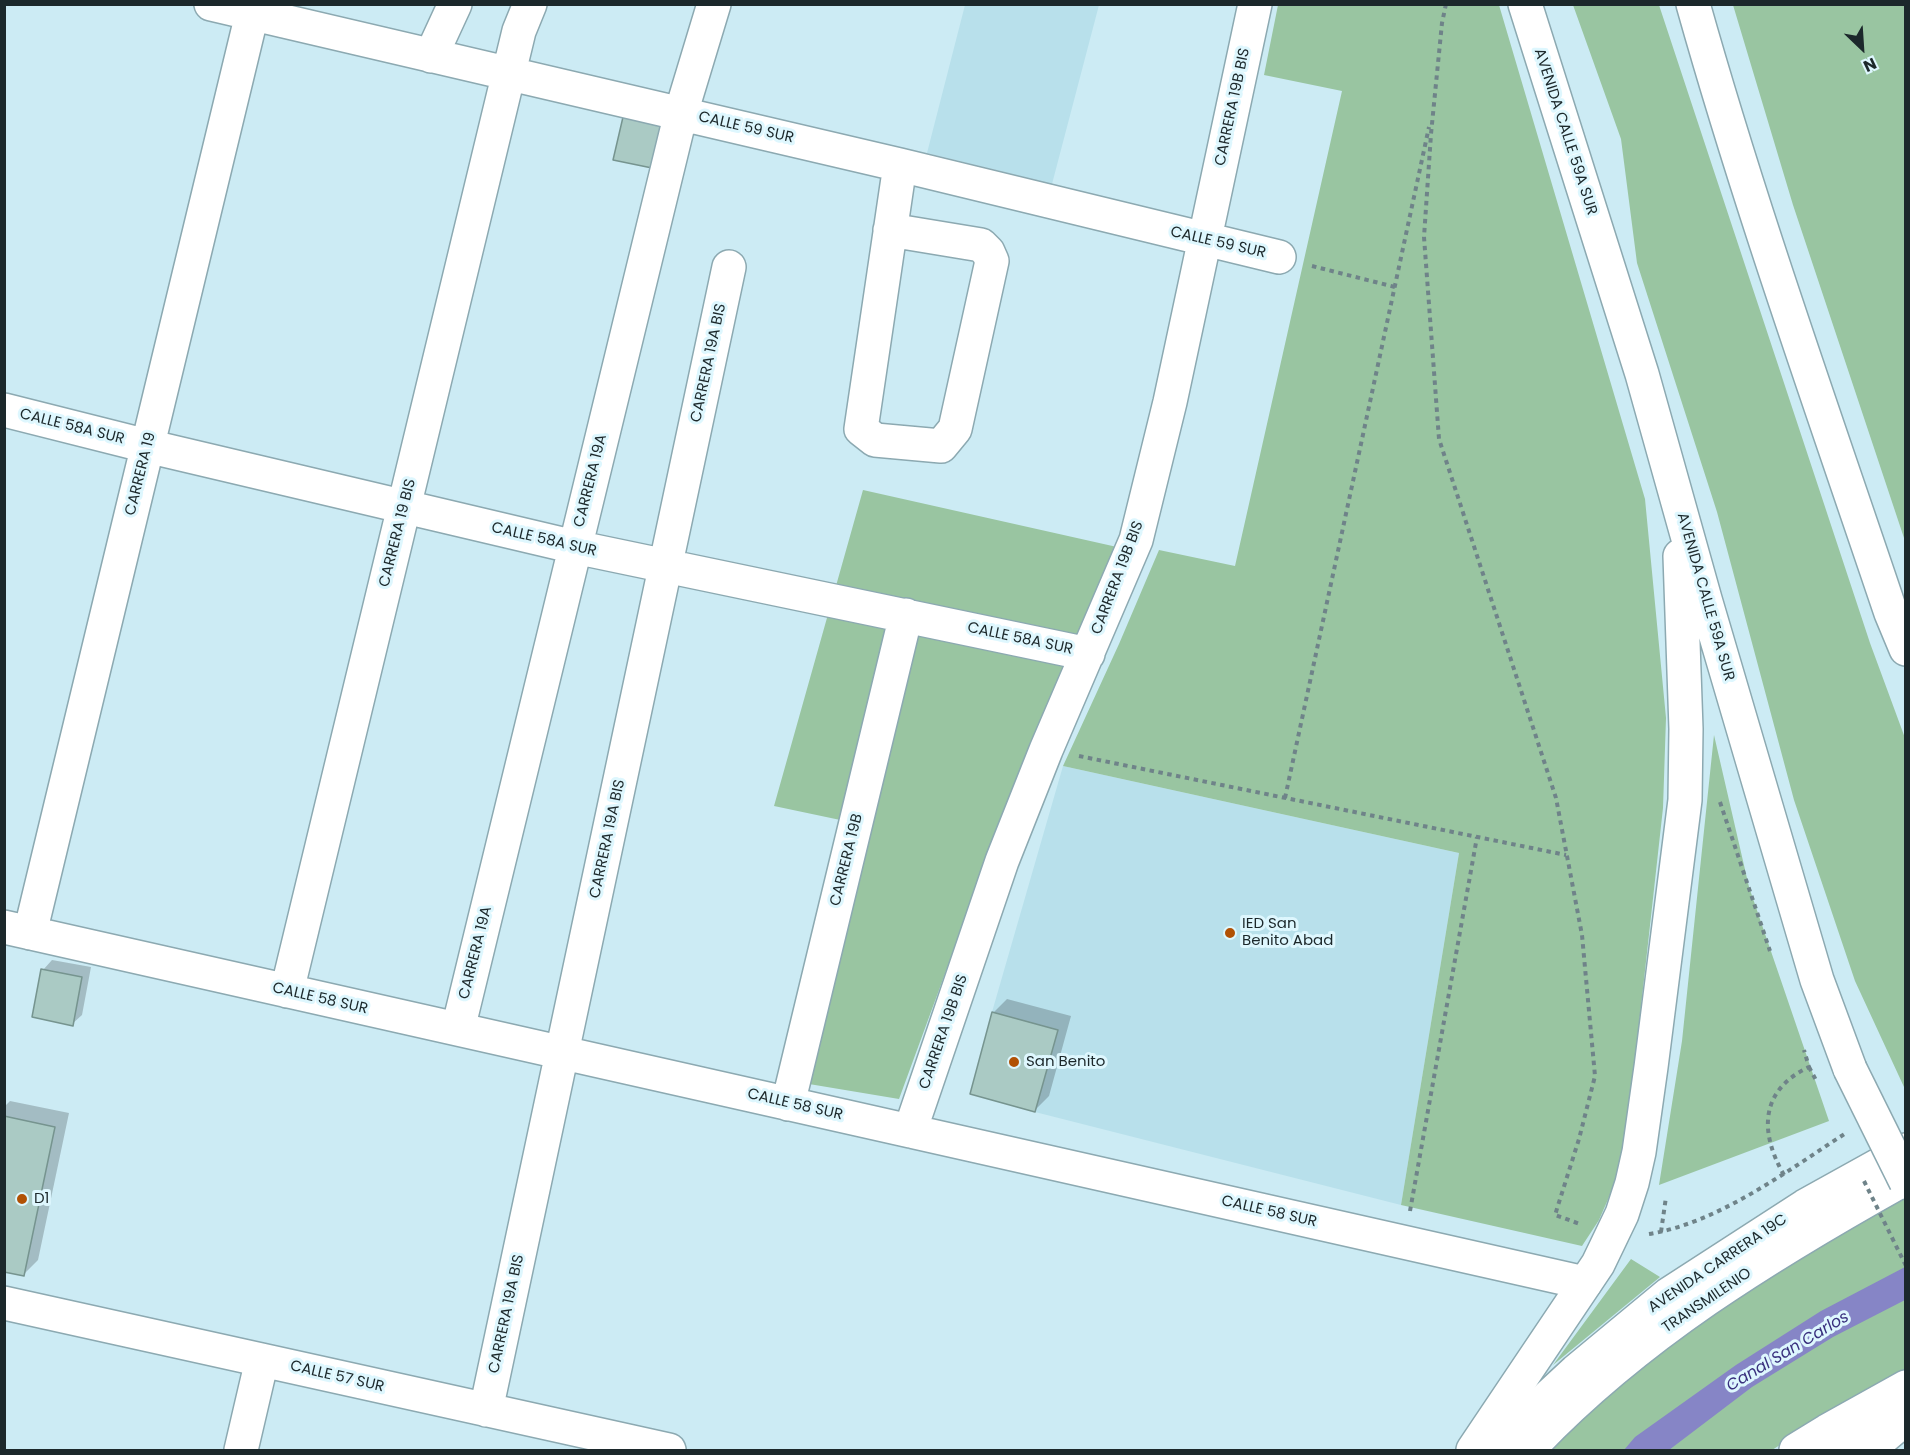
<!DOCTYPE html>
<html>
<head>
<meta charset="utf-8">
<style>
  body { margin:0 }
  #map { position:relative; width:1910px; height:1455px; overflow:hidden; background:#ccebf4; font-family:Poppins,sans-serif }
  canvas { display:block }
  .frame { position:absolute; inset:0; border:6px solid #1c282b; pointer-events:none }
  .north { position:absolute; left:1832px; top:18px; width:60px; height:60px; -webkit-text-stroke:4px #def7fe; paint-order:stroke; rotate:155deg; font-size:16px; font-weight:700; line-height:24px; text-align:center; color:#1c282b }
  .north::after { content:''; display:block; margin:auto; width:21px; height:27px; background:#1c282b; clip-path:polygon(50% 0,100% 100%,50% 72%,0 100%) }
</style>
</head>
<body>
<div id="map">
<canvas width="1910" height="1455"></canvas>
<div class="frame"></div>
<div class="north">N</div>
</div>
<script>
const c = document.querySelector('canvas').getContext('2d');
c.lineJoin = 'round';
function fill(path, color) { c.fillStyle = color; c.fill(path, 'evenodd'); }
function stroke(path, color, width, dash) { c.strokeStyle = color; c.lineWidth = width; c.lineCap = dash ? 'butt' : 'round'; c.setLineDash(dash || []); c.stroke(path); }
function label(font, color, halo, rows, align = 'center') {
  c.font = font + ' Poppins,sans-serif'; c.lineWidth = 6; c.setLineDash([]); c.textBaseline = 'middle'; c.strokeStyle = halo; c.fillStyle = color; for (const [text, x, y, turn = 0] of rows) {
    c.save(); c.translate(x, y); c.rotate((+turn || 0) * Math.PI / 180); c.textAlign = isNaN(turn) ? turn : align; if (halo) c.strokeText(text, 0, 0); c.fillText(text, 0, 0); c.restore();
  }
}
fill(new Path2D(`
  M965 5H1099L1052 184 927 153Z
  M1063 766 1459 853 1401 1205 1035 1112 1058 1030 992 1012Z`), '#b8e0eb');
fill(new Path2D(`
  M1278 5H1499L1645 499 1666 718 1663 808 1627 1133 1613 1188 1599 1220 1582 1246 1401 1205 1459 853 1063 766 1119 644 1159 550 1235 566 1342 91 1264 75Z
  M1573 5H1659L1870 643 1905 738 1904 1087 1855 981 1794 800 1717 512 1637 263 1621 139Z
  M1733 5H1905V541L1793 205Z
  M863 490 1117 547 997 832 899 1099 803 1083 864 825 774 806Z
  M1714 735 1749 887 1829 1121 1659 1185 1682 1041Z
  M1905 1192V1374L1796 1435 1772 1450H1546L1631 1367 1822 1236Z
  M1631 1259 1660 1277 1553 1365Z`), '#99c5a1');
fill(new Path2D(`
  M1905 1267V1300L1833 1337 1752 1387 1669 1450H1624L1635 1437 1736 1365 1821 1311Z`), '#8685c6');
fill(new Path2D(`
  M52 960 91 967 82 1015 72 1024 43 970Z
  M1007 999 1071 1016 1049 1096 1035 1110 993 1013Z
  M10 1101 69 1113 38 1260 24 1274 4 1271V1107Z`), '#0003');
const building = new Path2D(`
  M623 117 662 126 652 168 613 160Z
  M41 969 82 977 73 1026 32 1017Z
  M992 1012 1058 1030 1035 1112 970 1094Z
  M4 1116 55 1127 24 1276 4 1272Z`);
fill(building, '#aacac4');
stroke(building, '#76948f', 1.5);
const minor = new Path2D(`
  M211 4 900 165 1279 257
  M431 56 455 4
  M890 230 981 245 988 252 992 261 955 429 941 446 875 440 861 429 900 165
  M4 410 147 446 575 547 1088 654
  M4 927 1585 1283
  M30 933 252 14
  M287 991 519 31 530 4
  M458 1029 681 113 714 4
  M788 1104 906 615
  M910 1131 1002 861 1046 750 1136 540 1170 402 1255 4
  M4 1303 669 1450
  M486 1410 729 267
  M241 1450 262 1360
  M1528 1450C1635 1336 1770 1254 1906 1178
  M1796 1450 1827 1431 1906 1387`);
const major = new Path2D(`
  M1496 1450 1535 1409 1576 1371 1669 1294 1805 1206 1906 1150
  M1833 1450 1897 1416`);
const highway = new Path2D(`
  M1525 4 1642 374 1705 599 1817 980 1850 1069
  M1693 4C1751 210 1823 411 1891 613L1906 649
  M1473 1450 1598 1264 1622 1214 1632 1183 1639 1152 1651 1067 1685 800 1686 729 1680 556
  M1868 1450 1906 1418`);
stroke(minor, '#8ca9b1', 36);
stroke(major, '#8ca9b1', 36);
stroke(highway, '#8ca9b1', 36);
stroke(new Path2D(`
  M1446 4 1442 23 1431 134 1424 237 1439 439 1556 798 1582 935 1595 1076 1579 1139 1555 1215 1580 1224
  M1312 266 1395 287
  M1079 756 1566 855
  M1285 798 1429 127
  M1720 802 1770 951
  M1784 1175C1759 1132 1760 1090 1809 1067L1804 1050
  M1410 1211 1477 837
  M1661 1232 1666 1197
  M1649 1234C1718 1223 1787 1171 1846 1133`), '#6f8389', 4, [4.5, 4.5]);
stroke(minor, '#fff', 33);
stroke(major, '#fff', 33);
stroke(highway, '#fff', 33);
const highwayBridge = new Path2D(`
  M1850 1069 1906 1182`);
stroke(highwayBridge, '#8ca9b1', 36, []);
stroke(new Path2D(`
  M1809 1067 1817 1082
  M1864 1181 1906 1266`), '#6f8389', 4, [4.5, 4.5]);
stroke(highwayBridge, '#fff', 33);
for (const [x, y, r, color] of [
  [1230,933,6,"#b15104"],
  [1014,1062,6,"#b15104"],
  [22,1199,6,"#b15104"]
]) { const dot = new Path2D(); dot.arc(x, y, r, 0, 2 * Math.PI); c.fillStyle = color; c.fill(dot); stroke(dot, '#def7fe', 2); }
label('15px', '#1c282b', '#def7fe', [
  ["CARRERA 19B BIS",1233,107,-78],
  ["CALLE 59 SUR",746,128,13],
  ["AVENIDA CALLE 59A SUR",1565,132,72],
  ["CALLE 59 SUR",1218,243,13],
  ["CARRERA 19A BIS",709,363,-78],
  ["CALLE 58A SUR",72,427,14],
  ["CARRERA 19",141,474,-76],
  ["CARRERA 19A",591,481,-76],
  ["CARRERA 19 BIS",398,533,-76],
  ["CALLE 58A SUR",544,540,13],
  ["CARRERA 19B BIS",1118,578,-69],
  ["AVENIDA CALLE 59A SUR",1705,597,74],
  ["CALLE 58A SUR",1020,639,12],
  ["CARRERA 19A BIS",608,839,-78],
  ["CARRERA 19B",847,860,-76],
  ["CARRERA 19A",476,953,-76],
  ["CALLE 58 SUR",320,999,13],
  ["CARRERA 19B BIS",944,1032,-71],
  ["CALLE 58 SUR",795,1105,13],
  ["CALLE 58 SUR",1269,1212,13],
  ["AVENIDA CARRERA 19C",1718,1264,-34],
  ["TRANSMILENIO",1707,1301,-34],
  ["CARRERA 19A BIS",507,1314,-78],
  ["CALLE 57 SUR",337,1377,13]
]);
label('15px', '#1c282b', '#def7fe', [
  ["IED San",1242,924],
  ["Benito Abad",1242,941],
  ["San Benito",1026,1062],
  ["D1",34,1199]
], 'left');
label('italic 16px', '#39307e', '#def7fe', [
  ["Canal San Carlos",1788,1352,-31]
]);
</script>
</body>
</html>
